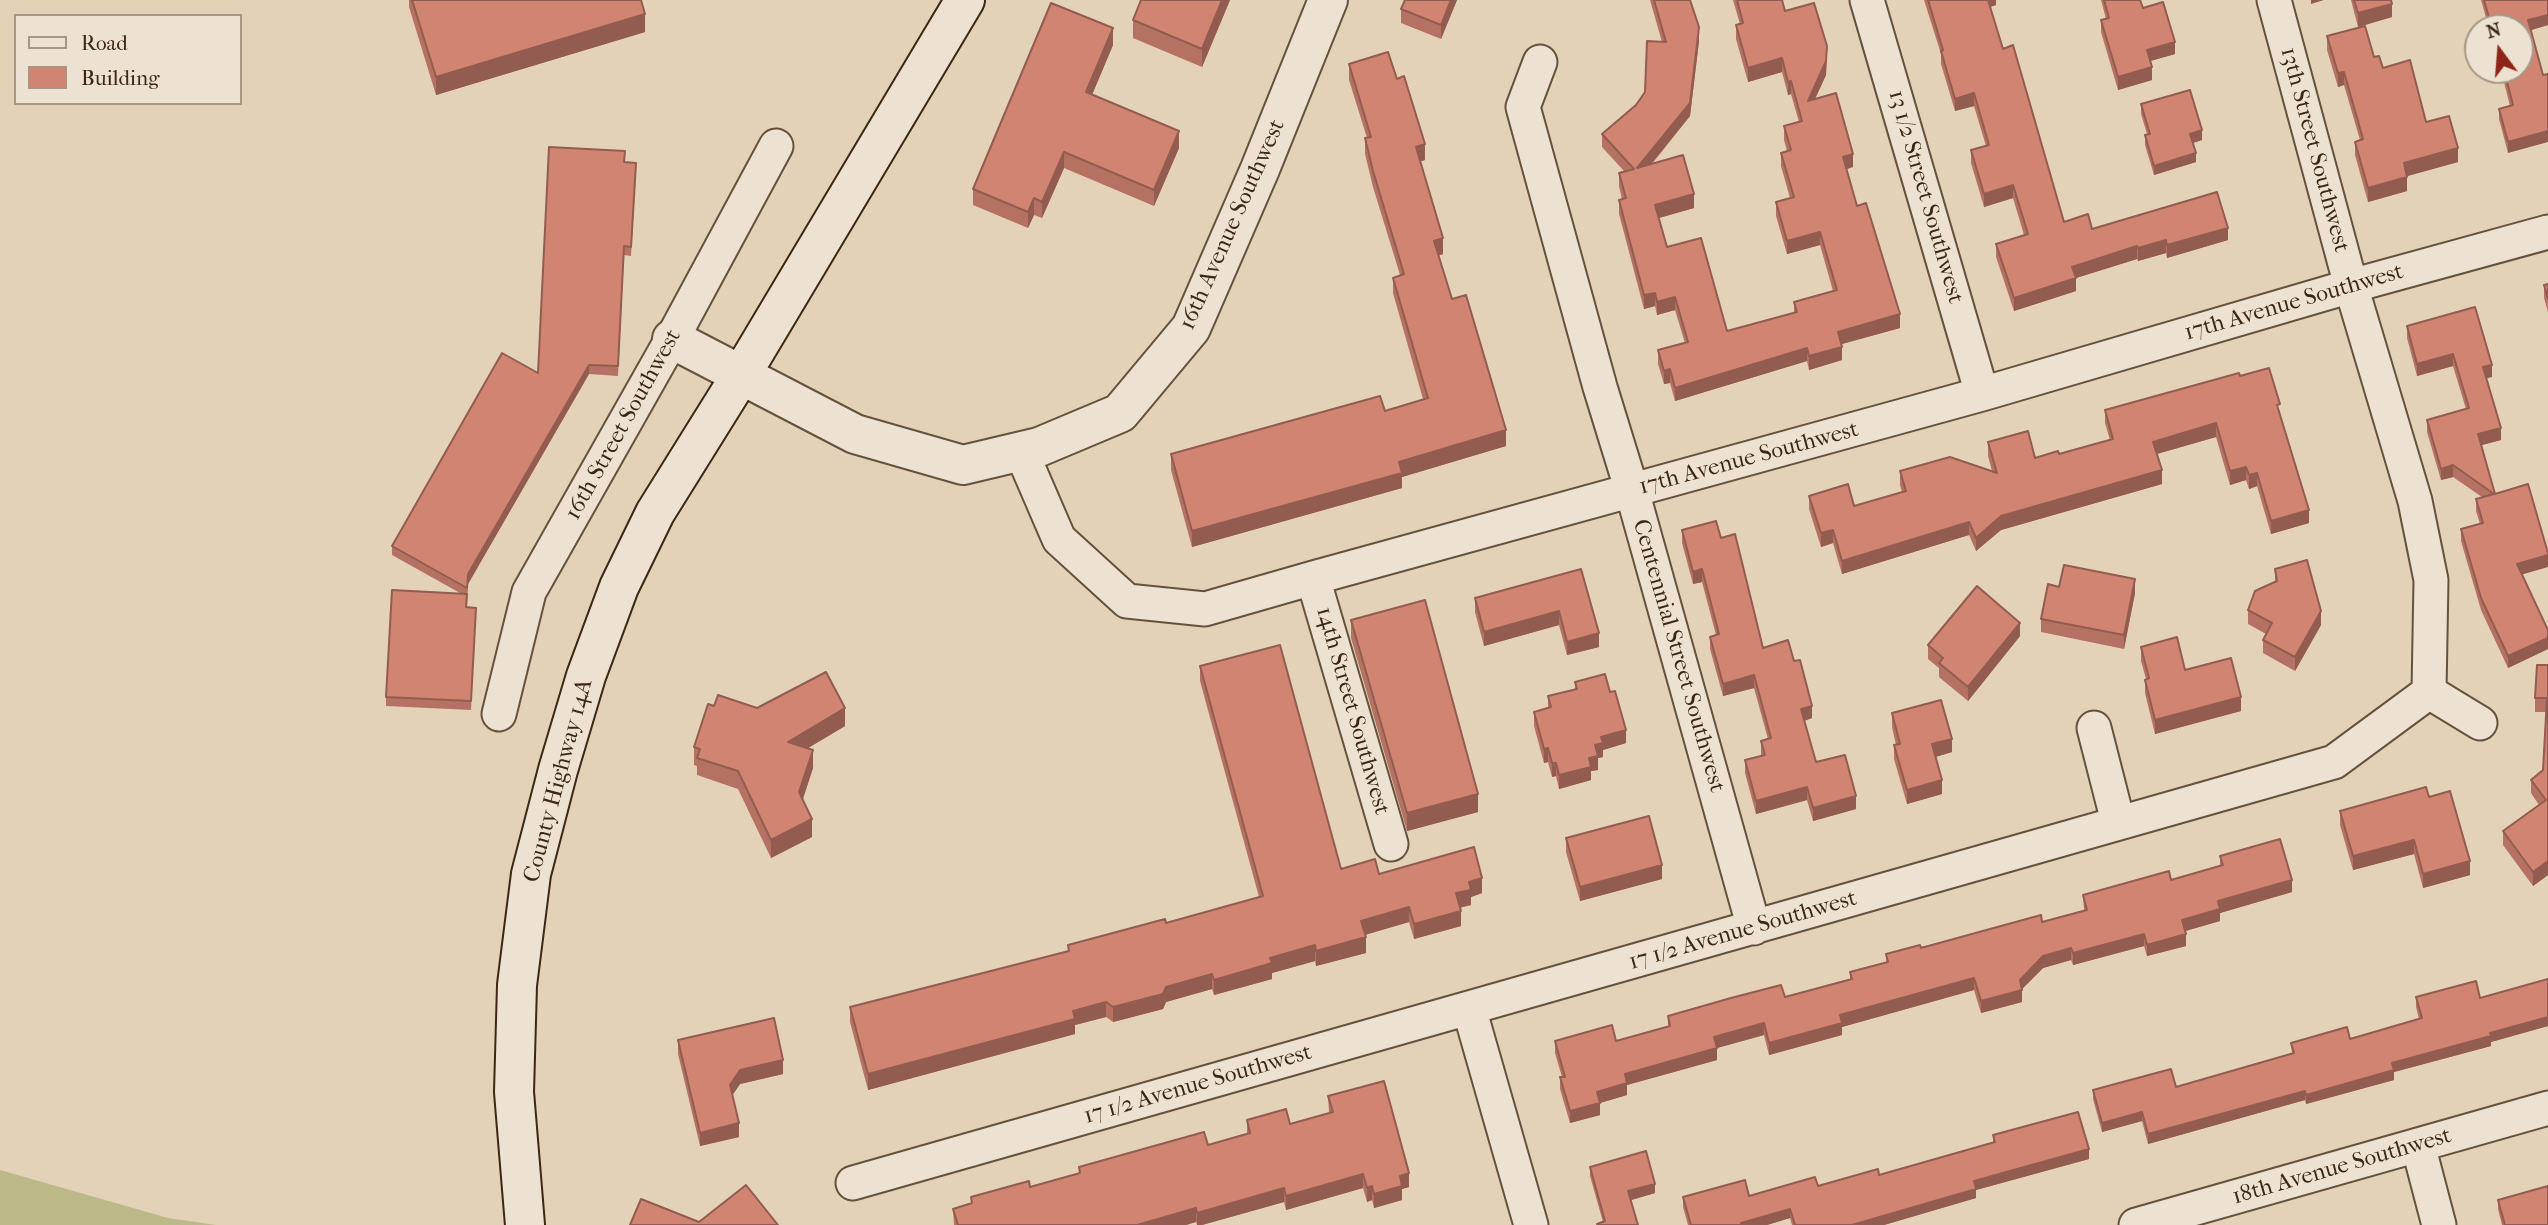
<!DOCTYPE html>
<html>
<head>
<meta charset="utf-8">
<style>
  body { margin:0 }
  #map { position:relative; width:2548px; height:1225px; overflow:hidden; background:#e4d2b8; font-family:"IM FELL French Canon",serif }
  canvas { display:block }
  .legend { position:absolute; left:14px; top:14px; width:228px; height:91px; box-sizing:border-box; background:#ede2d1; border:2px solid #a69785; margin:0; padding:9px 12px; list-style:none; font-size:21px; color:#3b2714 }
  .legend li { display:flex; align-items:center; gap:14px; height:35px }
  .legend b { width:35px; border:2px solid #a69785 }
  .north { position:absolute; left:2464px; top:14px; width:70px; height:70px; box-sizing:border-box; background:#ede2d1; border:2px solid #a69785; border-radius:50%; rotate:344deg; font-size:19px; font-weight:700; line-height:28px; text-align:center; color:#3b2714 }
  .north::after { content:''; display:block; margin:auto; width:24px; height:32px; background:#8f2418; clip-path:polygon(50% 0,100% 100%,50% 72%,0 100%) }
</style>
</head>
<body>
<div id="map">
<canvas width="2548" height="1225"></canvas>
<ul class="legend">
<li><b style="height:9px;background:#ede2d1"></b>Road</li>
<li><b style="height:19px;background:#d28473"></b>Building</li>
</ul>
<div class="north">N</div>
</div>
<script>
const c = document.querySelector('canvas').getContext('2d');
c.lineJoin = 'round';
function fill(path, color) { c.fillStyle = color; c.fill(path, 'evenodd'); }
function stroke(path, color, width, dash) { c.strokeStyle = color; c.lineWidth = width; c.lineCap = dash ? 'butt' : 'round'; c.setLineDash(dash || []); c.stroke(path); }
function label(font, color, halo, rows, align = 'center') {
  c.font = font + ' "IM FELL French Canon",serif'; c.lineWidth = 5; c.setLineDash([]); c.textBaseline = 'middle'; c.strokeStyle = halo; c.fillStyle = color; for (const [text, x, y, turn = 0] of rows) {
    c.save(); c.translate(x, y); c.rotate((+turn || 0) * Math.PI / 180); c.textAlign = isNaN(turn) ? turn : align; if (halo) c.strokeText(text, 0, 0); c.fillText(text, 0, 0); c.restore();
  }
}
fill(new Path2D(`
  M0 1170 168 1218 216 1225H0Z`), '#bcb989');
const minor = new Path2D(`
  M1867 0 1982 394
  M1540 62 1523 107 1600 387 1632 491 1754 928
  M1021 451 1059 539 1127 601 1205 609 1313 578 1982 394 2351 286 2548 232
  M1313 578 1391 844
  M2429 692 2480 723
  M499 714 529 592 672 339 776 146
  M2094 728 2118 822
  M1469 1008 1531 1225
  M2418 1145 2439 1225
  M853 1183 2334 762 2429 692 2431 580 2415 501 2351 286 2274 0
  M2136 1225 2548 1108`);
const tertiary = new Path2D(`
  M672 339 855 434 963 465 1039 447 1120 413 1191 328 1260 169 1328 0`);
const secondary = new Path2D(`
  M525 1225 514 1092 517 985 531 874 558 770 586 676 619 587 655 513 741 375 965 0`);
stroke(minor, '#65523d', 37);
stroke(tertiary, '#65523d', 42);
stroke(secondary, '#3b2714', 42);
stroke(minor, '#ede2d1', 33);
stroke(tertiary, '#ede2d1', 38);
stroke(secondary, '#ede2d1', 38);
fill(new Path2D(`
  M409 0H641L645 32 436 95 409 7Z
  M1141 0H1230L1202 67 1133 38V20Z
  M1457 0 1441 39 1401 23V9Z
  M1650 0H1690L1699 41 1690 116 1652 164 1694 208 1659 218 1667 247 1727 331 1794 313V302L1833 291 1820 245 1787 254 1776 216V202L1790 198 1781 166V153L1787 151 1784 140V126L1799 122 1791 94 1788 95 1782 72 1748 82 1736 39V25L1740 24 1733 0H1782L1785 11 1827 60 1826 75 1815 99 1853 167 1847 169 1857 206 1900 328 1842 344V360L1809 370 1807 361 1675 401 1670 383 1664 384 1658 364V350L1685 343 1675 310 1657 315 1655 306 1644 309 1619 214V200L1622 199 1619 186V173L1624 171 1602 147V134L1636 105 1645 92 1662 42Z
  M1924 0H1996V5L1990 7 2003 49 2064 222 2092 229 2228 240 2167 258 2166 253 2138 261 2137 259 2076 278V291L2014 311 1996 257V244L2024 235 2013 198 1984 207 1971 163V150L1986 146 1974 106 1955 111 1941 64V54Z
  M2101 0H2140L2143 8 2175 54 2150 61 2152 80 2118 90 2101 32V20L2106 19Z
  M2351 0H2391L2392 17 2358 27Z
  M2481 0H2548V25L2531 30 2508 153 2499 119V109L2510 106 2501 70H2520V28H2489Z
  M2327 36 2374 57 2458 162 2407 176V191L2368 202 2355 155V142L2360 140 2344 85 2338 87 2327 50Z
  M1113 45 1092 95 1179 148 1154 206 1064 168 1042 218 1034 215 1028 228 973 205V189Z
  M1349 64 1397 79 1425 160 1420 161 1443 254 1439 255 1452 299 1506 446 1402 477V488L1192 547 1171 470V454L1385 411 1423 399 1393 293V278L1400 275 1373 187 1365 154V138H1367L1349 80Z
  M2141 104 2202 140 2192 143 2196 162 2154 175 2145 145V135L2147 134 2141 114Z
  M624 162 636 172 631 256 624 255 618 376 589 374 468 584 467 607 476 608 471 710 386 706V697L460 593 392 555V546L538 373Z
  M2548 284V312L2544 298V285Z
  M2407 326 2492 377 2486 378 2501 440 2482 445 2495 494 2522 574 2548 630V649L2508 668 2481 610 2461 541V529L2480 524 2476 511V499L2482 497 2453 477 2441 480 2427 432V420L2466 409 2453 366 2417 376 2407 338Z
  M2240 376 2280 415 2309 523 2271 534 2257 486 2249 489 2246 480 2230 485 2216 437 2157 454 2162 484 2001 530 1976 551 1969 535 1842 574 1833 543 1821 547 1809 509V496L1854 506 1902 492 1900 485V471H1992L1988 456V442L2035 458 2059 454 2110 440 2105 423V410Z
  M1682 530 1721 538 1763 648 1794 661 1812 718 1804 721 1816 762 1856 809 1813 821 1807 800 1756 814 1745 773V760L1761 756V741L1768 739 1754 688 1723 696 1710 649V637L1716 635 1702 582 1693 584 1682 543Z
  M1581 569 1599 647 1567 655 1559 625 1484 646 1475 612V598Z
  M2275 569 2321 625 2295 671 2263 653V640L2266 634 2248 624V610L2275 582Z
  M2059 587 2135 593 2124 649 2041 632V619Z
  M1351 620 1478 812 1407 831 1351 638Z
  M2020 636 1968 701 1939 677V668L1928 659V645Z
  M2141 647 2185 670 2241 711 2155 734 2145 693V680L2146 679 2141 661Z
  M2548 665V875L2533 886 2503 845V831L2539 805 2531 793V780L2543 770 2546 712H2535V698Z
  M1200 666 1341 869 1379 874 1482 893 1471 897V905L1460 908 1461 926 1414 939 1409 922 1365 935 1366 953 1316 966 1315 961 1272 973V979L1214 995 1212 989 1166 1002 1163 1009 1113 1022 1106 1017 1075 1025V1034L868 1090 850 1022V1007L1068 951V945L1166 923 1259 897 1200 681Z
  M1575 682 1626 743 1603 750V757L1598 758V770L1591 771V780L1559 789 1556 776 1552 777 1548 762 1544 763 1534 726V712L1548 708V696L1575 689Z
  M714 706 757 708 845 726 808 748 813 768 803 799 812 837 771 858 738 789 697 775V766L694 765V747Z
  M1892 713 1952 752 1935 757 1942 794 1907 804 1894 759V745H1896L1892 727Z
  M2429 797 2470 875 2423 888 2414 854 2353 870 2340 825V811Z
  M1566 838 1662 879 1580 901 1566 852Z
  M2220 856 2292 892 2220 913V921L2185 931 2186 946 2147 956 2144 946 2073 965 2071 960 2043 968 2022 989V1002L1981 1013 1974 990 1842 1027V1035L1769 1055 1764 1035 1717 1048V1060L1627 1085V1095L1600 1103V1115L1570 1123 1560 1089V1077H1562L1555 1053V1041H1616L1668 1027V1016L1785 997 1850 979V972L1886 962V954L2042 922 2084 910 2083 895 2171 880 2220 866Z
  M2548 979V1026L2491 1042V1046L2394 1072V1080L2306 1104 2305 1100 2148 1144 2142 1121 2102 1132 2093 1099V1090L2176 1087 2292 1054 2291 1043 2350 1039 2419 1019 2416 1007V997L2480 998Z
  M678 1040 783 1074 740 1084 732 1095 739 1137 700 1146 678 1054Z
  M1328 1096 1409 1187 1402 1189V1200L1374 1208 1372 1200 1367 1202 1363 1188 1286 1210 1284 1202 1202 1225H1197L1196 1222 1186 1225H954L953 1209 971 1204V1197L1030 1187 1079 1173V1167L1208 1145 1247 1134V1120L1290 1124 1329 1113Z
  M1993 1135 2089 1159 1976 1190V1198L1884 1225H1792L1790 1218 1767 1225H1688L1683 1207V1197L1749 1196 1818 1186 1879 1175 1993 1142Z
  M1590 1167 1655 1193 1631 1200 1638 1225 1603 1222 1590 1176Z
  M2498 1200 2548 1225H2502L2498 1209Z`), '#b57263');
fill(new Path2D(`
  M1222 0H1230L1202 67V49Z
  M1451 0H1457L1441 39V25Z
  M1986 0H1996V5L1986 8Z
  M2311 0H2324L2311 4Z
  M2392 4V17L2358 27V13Z
  M645 14V32L436 95V77Z
  M2548 15V25L2528 31V20Z
  M1699 27V41L1690 116 1637 181V168Z
  M1113 28V45L1086 109V92Z
  M2175 42V54L2147 62V50Z
  M1827 46 1826 75 1808 114V101Z
  M1782 58V72L1748 82V68Z
  M2152 67V80L2118 90V77Z
  M2344 72V85L2338 87V73Z
  M1791 81V94L1788 95V82Z
  M1974 93V106L1955 111V99Z
  M2202 130V140L2190 144V134Z
  M1179 131V148L1154 206V190Z
  M2548 131V142L2508 153V142Z
  M1425 144V160L1416 163V147Z
  M2458 148V162L2404 177V163Z
  M1064 152V168L1042 218V202Z
  M2196 153V162L2154 175V166Z
  M1853 154V167L1843 170V157Z
  M2407 177V191L2368 202V188Z
  M2013 185V198L1984 207V194Z
  M1694 194V208L1655 219V205Z
  M1034 198V215L1028 228V212Z
  M2228 228V240L2167 258V245Z
  M1820 232V245L1787 254V241Z
  M1443 238V254L1434 257V241Z
  M2166 240V253L2138 261V248Z
  M2137 246V259L2076 278V291L2014 311V298L2072 267Z
  M1655 293V306L1644 309V295Z
  M1675 297V310L1657 315V302Z
  M1900 314V328L1838 345V332Z
  M1842 347V360L1809 370V356Z
  M1807 348V361L1675 401V388Z
  M2453 354V366L2417 376V364Z
  M589 365V374L468 584 467 598 468 574Z
  M2492 365V377L2483 379V367Z
  M1670 369V383L1664 384V371Z
  M2216 423V437L2153 455V442Z
  M2501 428V440L2478 446V434Z
  M1506 430V446L1402 477V488L1192 547V531L1399 462Z
  M2453 465V477L2441 480V469Z
  M2246 467V480L2230 485V471Z
  M2162 470V484L2001 530 1976 551V538L2001 516Z
  M2257 473V486L2249 489V475Z
  M2309 510V523L2271 534V521Z
  M1969 522V535L1842 574V561Z
  M1833 530V543L1821 547V533Z
  M2548 555V567L2517 576V564Z
  M1702 569V582L1693 584V572Z
  M2135 579V593L2124 649V635Z
  M1559 611V625L1484 646V632Z
  M2321 611V625L2295 671V657Z
  M2020 623V636L1968 701V687Z
  M1599 633V647L1567 655V642Z
  M2548 638V649L2508 668V656Z
  M1754 675V688L1723 696V684Z
  M2241 697V711L2155 734V720Z
  M1812 706V718L1801 722V709Z
  M845 708V726L788 760V742Z
  M1626 730V743L1603 750V757L1598 758V770L1591 771V780L1559 789V775L1589 758 1595 745 1601 737Z
  M1952 739V752L1932 758V744Z
  M1548 748V762L1544 763V749Z
  M813 750V768L799 810V792Z
  M1552 763H1556V776L1552 777Z
  M1942 780V794L1907 804V790Z
  M1807 787V800L1756 814V801Z
  M1478 794V812L1407 831V813Z
  M1856 796V809L1813 821V808Z
  M812 819V837L771 858V840Z
  M2414 840V854L2353 870V856Z
  M2470 861V875L2423 888V874Z
  M2548 861V875L2533 886V872Z
  M1662 865V879L1580 901V887Z
  M1482 878V893L1471 897V905L1456 908V893L1469 882Z
  M2292 880V892L2220 913V921L2182 932V920L2218 901Z
  M1409 907V922L1361 936V921Z
  M1461 911V926L1414 939V924Z
  M2144 934V946L2073 965V953Z
  M2186 934V946L2147 956V945Z
  M1366 937V953L1316 966V951Z
  M1315 945V961L1272 973V979L1214 995V980L1270 958Z
  M2071 948V960L2043 968 2021 990H2022V1002L1981 1013V1001L2020 980 2043 956Z
  M1212 974V989L1166 1002 1163 1009 1113 1022V1007L1166 987Z
  M1974 978V990L1842 1027V1035L1769 1055V1043L1840 1015Z
  M1106 1002V1017L1075 1025V1034L868 1090V1074Z
  M2548 1017V1026L2491 1042V1046L2394 1072V1080L2306 1104V1095L2392 1063 2490 1033Z
  M1764 1023V1035L1717 1048V1060L1627 1085V1095L1600 1103V1115L1570 1123V1111L1625 1074 1714 1037Z
  M783 1060V1074L740 1084 730 1099V1085L740 1070Z
  M2305 1091V1100L2148 1144V1134Z
  M2142 1112V1121L2102 1132V1123Z
  M739 1123V1137L700 1146V1133Z
  M2089 1149V1159L1976 1190V1198L1884 1225H1852L1974 1181Z
  M1409 1173V1187L1402 1189V1200L1374 1208V1194L1400 1176Z
  M1363 1174V1188L1286 1210V1196Z
  M1655 1184V1193L1628 1201V1191Z
  M1372 1186V1200L1367 1202V1188Z
  M1284 1188V1202L1202 1225H1197V1213Z
  M1196 1208V1222L1186 1225H1137Z
  M1790 1209V1218L1767 1225H1741V1223Z`), '#935c50');
const building = new Path2D(`
  M412 0H641L645 14 436 77Z
  M1141 0H1222L1202 49 1133 20Z
  M1405 0H1451L1441 25 1401 9Z
  M1654 0H1690L1699 27 1690 103 1637 168 1683 155 1694 194 1655 205 1667 247 1701 238 1727 331 1797 312 1794 302 1837 290 1820 232 1787 241 1776 202 1794 197 1781 153 1791 150 1784 126 1802 121 1791 81 1788 82 1782 58 1748 68 1736 25 1743 23 1737 0H1782L1785 11 1814 3 1827 46 1826 61 1808 101 1836 93 1853 154 1843 157 1857 206 1866 203 1900 314 1838 332 1842 347 1809 356 1807 348 1675 388 1670 369 1664 371 1658 350 1688 342 1675 297 1657 302 1655 293 1644 295 1619 200 1626 198 1619 173 1634 169 1602 134 1636 105 1645 92 1647 41 1666 42Z
  M1928 0H1988L2003 49 2013 45 2064 222 2088 214 2092 229 2217 192 2228 228 2167 245 2166 240 2138 248 2137 246 2072 267 2076 278 2014 298 1996 244 2028 234 2013 185 1984 194 1971 150 1989 145 1974 93 1955 99 1941 51 1943 50Z
  M2104 0H2140L2143 8 2163 2 2175 42 2147 50 2152 67 2118 77 2101 20 2109 18Z
  M2354 0H2391L2392 4 2358 13Z
  M2484 0H2548V15L2528 20 2543 75 2548 74V131L2508 142 2499 109 2513 105 2504 70H2520V28H2492Z
  M1051 3 1113 28 1086 92 1179 131 1154 190 1064 152 1042 202 1034 198 1028 212 973 189Z
  M2365 26 2374 57 2379 56 2383 68 2410 60 2426 122 2449 116 2458 148 2404 163 2407 177 2368 188 2355 142 2363 139 2344 72 2338 73 2327 36Z
  M1388 52 1397 79 1404 76 1425 144 1416 147 1443 238 1434 241 1452 299 1466 295 1506 430 1399 462 1402 473 1192 531 1171 454 1380 396 1385 411 1428 398 1393 278 1404 274 1373 171 1365 138 1371 137 1349 64Z
  M2190 90 2202 130 2190 134 2196 153 2154 166 2145 135 2150 134 2141 104Z
  M549 147 625 151 624 162 636 163 631 247 624 246 618 366 589 365 468 574 467 588 392 546 502 353 538 373Z
  M2548 284V299L2544 285Z
  M2475 307 2492 365 2483 367 2501 428 2478 434 2495 494 2528 484 2548 553V555L2517 564 2548 630V638L2508 656 2481 598 2461 529 2483 523 2476 499 2494 494 2453 465 2441 469 2427 420 2469 408 2453 354 2417 364 2407 326Z
  M2269 368 2280 404 2277 405 2309 510 2271 521 2257 473 2249 475 2246 467 2230 471 2216 423 2153 442 2162 470 2001 516 1976 538 1969 522 1842 561 1833 530 1821 533 1809 496 1848 484 1854 506 1906 491 1900 471 1950 457 1997 473 1988 442 2028 431 2035 458 2058 451 2059 454 2113 439 2105 410 2239 373 2240 376Z
  M1716 521 1721 538 1735 534 1763 648 1788 640 1794 661 1800 660 1812 706 1801 709 1816 762 1845 755 1856 796 1813 808 1807 787 1756 801 1745 760 1765 755 1761 741 1771 738 1754 675 1723 684 1710 637 1719 634 1702 569 1693 572 1682 530Z
  M2307 560 2321 611 2295 657 2263 640 2272 623 2248 610 2255 591 2277 581 2275 569Z
  M2064 565 2135 579 2124 635 2041 619 2048 584 2059 587Z
  M1581 569 1599 633 1567 642 1559 611 1484 632 1475 598Z
  M1977 586 2020 623 1968 687 1939 663 1943 658 1928 645Z
  M392 590 467 594 466 607 476 608 471 701 386 697Z
  M1425 600 1478 794 1407 813 1351 620Z
  M2177 637 2185 670 2231 658 2241 697 2155 720 2145 680 2149 678 2141 647Z
  M1280 645 1341 869 1375 859 1379 874 1474 847 1482 878 1469 882 1471 890 1456 893 1461 911 1414 924 1409 907 1361 921 1366 937 1316 951 1315 945 1270 958 1272 963 1214 980 1212 974 1166 987 1163 994 1113 1007 1106 1002 1073 1011 1075 1019 868 1074 850 1007 1069 951 1068 945 1165 919 1166 923 1263 896 1200 666Z
  M2537 665H2548V861L2533 872 2503 831 2546 800 2531 780 2543 770 2547 698H2535Z
  M826 672 845 708 788 742 813 750 799 792 812 819 771 840 738 771 697 758 700 749 694 747 708 704 714 706 718 695 757 708Z
  M1605 674 1610 692 1615 691 1626 730 1601 737 1603 743 1595 745 1598 756 1589 758 1591 767 1559 775 1556 763H1552L1548 748 1544 749 1534 712 1551 707 1548 696 1577 689 1575 682Z
  M1941 700 1952 739 1932 744 1942 780 1907 790 1894 745 1900 744 1892 713Z
  M2426 787 2429 797 2450 791 2470 861 2423 874 2414 840 2353 856 2340 811Z
  M1649 816 1662 865 1580 887 1566 838Z
  M2280 839 2292 880 2218 901 2220 909 2182 920 2186 934 2147 945 2144 934 2073 953 2071 948 2043 956 2020 980 2022 990 1981 1001 1974 978 1840 1015 1842 1023 1769 1043 1764 1023 1714 1037 1717 1048 1625 1074 1627 1083 1597 1092 1600 1103 1570 1111 1560 1077H1565L1555 1041 1612 1025 1616 1041 1670 1026 1668 1016 1731 998 1781 985 1785 997 1852 979 1850 972 1888 962 1886 954 1920 945 1921 948 2041 915 2042 922 2087 910 2083 895 2169 871 2171 880 2223 865 2220 856Z
  M2548 979V1017L2490 1033 2491 1036 2392 1063 2394 1070 2306 1095 2305 1091 2148 1134 2142 1112 2102 1123 2093 1090 2171 1069 2176 1087 2294 1053 2291 1043 2347 1027 2350 1039 2422 1018 2416 997 2476 981 2480 998Z
  M774 1018 783 1060 740 1070 730 1085 739 1123 700 1133 678 1040Z
  M1384 1081 1409 1173 1400 1176 1402 1186 1374 1194 1372 1186 1367 1188 1363 1174 1286 1196 1284 1188 1197 1213 1196 1208 1137 1225H958L953 1209 972 1203 971 1197 1029 1181 1030 1187 1080 1173 1079 1167 1204 1132 1208 1145 1250 1133 1247 1120 1286 1109 1290 1124 1333 1112 1328 1096Z
  M2078 1112 2089 1149 1974 1181 1976 1189 1852 1225H1795L1790 1209 1741 1223V1225H1691L1683 1197 1745 1180 1749 1196 1815 1177 1818 1186 1878 1169 1879 1175 1995 1142 1993 1135Z
  M1646 1151 1655 1184 1628 1191 1638 1225H1598L1597 1224 1605 1221 1590 1167Z
  M746 1185 778 1225H630L641 1199 699 1222Z
  M2548 1186V1225H2505L2498 1200Z`);
fill(building, '#d28473');
stroke(building, '#935c50', 2);
label('23px', '#3b2714', '#ede2d1', [
  ["13th Street Southwest",2314,150,75],
  ["13 1/2 Street Southwest",1925,197,74],
  ["16th Avenue Southwest",1233,225,-66],
  ["17th Avenue Southwest",2294,303,-16],
  ["16th Street Southwest",624,425,-61],
  ["17th Avenue Southwest",1749,459,-15],
  ["Centennial Street Southwest",1678,656,74],
  ["14th Street Southwest",1352,711,74],
  ["County Highway 14A",559,781,-75],
  ["17 1/2 Avenue Southwest",1743,931,-16],
  ["17 1/2 Avenue Southwest",1198,1085,-16],
  ["18th Avenue Southwest",2342,1167,-16]
]);
</script>
</body>
</html>
